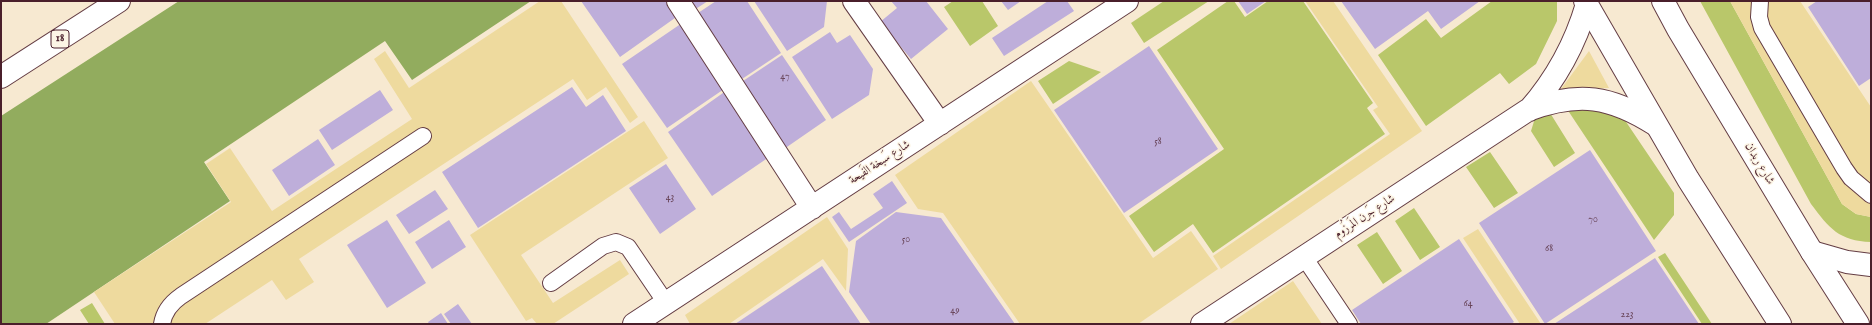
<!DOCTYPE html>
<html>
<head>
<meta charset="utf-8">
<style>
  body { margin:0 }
  #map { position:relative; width:1872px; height:325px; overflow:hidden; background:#f7e9d1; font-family:"IM FELL English",serif }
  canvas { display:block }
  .frame { position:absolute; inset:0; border:2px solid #4a1f2b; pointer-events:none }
</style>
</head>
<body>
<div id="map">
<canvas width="1872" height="325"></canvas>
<div class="frame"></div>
</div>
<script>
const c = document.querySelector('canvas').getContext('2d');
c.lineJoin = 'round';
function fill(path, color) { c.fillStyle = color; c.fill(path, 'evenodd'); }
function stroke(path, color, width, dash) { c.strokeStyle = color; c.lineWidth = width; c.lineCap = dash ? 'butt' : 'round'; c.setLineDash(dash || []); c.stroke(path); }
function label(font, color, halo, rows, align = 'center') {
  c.font = font + ' "IM FELL English",Amiri,serif'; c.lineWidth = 3; c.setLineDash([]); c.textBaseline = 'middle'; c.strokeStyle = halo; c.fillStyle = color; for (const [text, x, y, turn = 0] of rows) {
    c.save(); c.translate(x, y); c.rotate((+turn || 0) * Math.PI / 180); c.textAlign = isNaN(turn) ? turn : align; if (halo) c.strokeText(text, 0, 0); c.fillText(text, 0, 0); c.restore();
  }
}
fill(new Path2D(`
  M953 1H982L998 26 970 46 944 7Z
  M1164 1H1209L1144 43 1131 23Z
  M1228 1H1234L1245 17 1268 1H1303L1373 103 1367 108 1385 134 1213 253 1193 224 1154 252 1129 216 1224 149 1157 50Z
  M1492 1H1557V21L1536 64 1509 84 1500 73 1426 126 1378 55 1426 19 1441 38Z
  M1700 1H1730L1842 204 1856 214 1871 217V242C1839 241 1829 228 1811 204Z
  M1069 61 1101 72 1053 104 1038 81Z
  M1563 103 1614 104 1674 193V215L1654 240Z
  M1547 108 1575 153 1554 167 1531 131 1536 115Z
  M1490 152 1518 193 1494 208 1466 167Z
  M1414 208 1440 247 1420 260 1395 221Z
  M1377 232 1402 271 1383 284 1357 245Z
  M1665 253 1712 324H1702L1658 257Z
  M92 303 105 324H89L80 310Z`), '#b9c76a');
fill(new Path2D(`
  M179 1H531L412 80 385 41 204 162 230 201 46 324H1V116Z`), '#92ac5e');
fill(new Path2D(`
  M540 1H561L638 117 630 123 606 87 587 100 573 79 299 259 314 282 286 300 272 280 205 324H115L94 292 231 202 206 164 230 148 272 211 412 119 374 59 385 51 409 88Z
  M1305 1H1333L1422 131 1221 269 1213 256 1390 134 1373 110 1378 107Z
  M1730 1H1800L1871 107V217L1856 214 1842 204Z
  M1589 51 1609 88 1561 89Z
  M1031 81 1153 258 1191 231 1218 269 1138 324H1020L943 213 918 209 895 175Z
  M644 121 668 158 521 255 553 303 620 260 629 274 553 324H537L532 318 526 321 470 235Z
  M827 217 848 249 846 291 823 259 729 324H690L685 315Z
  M1478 229 1541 324H1520L1463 238Z
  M1293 281 1322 324H1229Z`), '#eeda9e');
fill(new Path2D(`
  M581 1H674L682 13 620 57Z
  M684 1H708L691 12Z
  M716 1H747L781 53 739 81 695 15Z
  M754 1H827L824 27 787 51Z
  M891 1H926L948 29 911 59 880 22 897 8Z
  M1001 1H1021L1008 10Z
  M1048 1H1067L1074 11 1004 56 992 38Z
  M1238 1H1266L1247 14Z
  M1341 1H1480L1441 29 1428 11 1375 49Z
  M1817 1H1871V78L1859 86 1808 7Z
  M685 21 730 85 667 128 622 64Z
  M830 32 837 43 850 35 873 69 869 95 832 119 792 57Z
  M1149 46 1218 149 1124 213 1054 110Z
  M782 55 826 120 784 149 740 83Z
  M572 87 586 107 603 95 626 131 478 228 442 172Z
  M730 88 775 153 712 196 668 132Z
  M380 90 393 110 332 150 319 130Z
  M318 139 335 165 289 196 272 170Z
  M1590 150 1656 251 1545 324 1479 223Z
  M666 164 696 209 660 234 629 188Z
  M892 181 907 203 849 242 832 217 839 212 851 229 883 208 873 194Z
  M435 190 448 209 409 234 396 215Z
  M896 212 941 218 1015 324H871L849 292 856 241Z
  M387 220 426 283 387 308 347 245Z
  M449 220 466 247 432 269 415 242Z
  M1459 239 1514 322 1511 324H1361L1352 310Z
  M1655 258 1699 324H1554Z
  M822 266 861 324H735Z
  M458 304 472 324H451L444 314Z
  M441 313 448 324H429L428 322Z`), '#beaeda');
const lane = new Path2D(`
  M1760 1 1759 17 1762 28 1844 168 1851 178 1871 195
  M1304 257 1349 324
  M551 283 603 246 616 242 628 247 666 303
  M162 324C164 311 171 303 181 296L423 136`);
const street = new Path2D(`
  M678 1 812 208
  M854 1 940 124
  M1529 110C1557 78 1575 45 1587 4
  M1812 252 1847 262 1871 265
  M634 324 1127 1
  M1202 324 1528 110C1579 91 1611 96 1656 125`);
const secondary = new Path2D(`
  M1585 1 1688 179 1780 324
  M1663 1 1678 29 1812 252 1858 324`);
const primary = new Path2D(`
  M1 77 119 1`);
stroke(lane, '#643d44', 18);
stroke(street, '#643d44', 24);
stroke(secondary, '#643d44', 24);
stroke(primary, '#643d44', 24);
stroke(lane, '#fff', 16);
stroke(street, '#fff', 22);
stroke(secondary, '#fff', 22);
stroke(primary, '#fff', 22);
label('10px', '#674357', null, [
  ["47",785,77],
  ["58",1158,142],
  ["43",670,198],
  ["70",1593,220],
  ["50",906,240],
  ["68",1549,249],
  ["64",1468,304],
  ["49",955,311],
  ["223",1627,315]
]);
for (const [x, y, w] of [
  [60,39,18]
]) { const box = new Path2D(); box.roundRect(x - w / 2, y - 9, w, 18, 3); c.fillStyle = '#fcf5e5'; c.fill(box); stroke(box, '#4a1f2b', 1); }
label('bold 11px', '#4a1f2b', null, [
  ["18",60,39]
]);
label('12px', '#4a1f2b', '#fcf5e5', [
  ["شارع سَبخة الفَيحة",880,163,-33],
  ["شارع ربدان",1759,164,59],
  ["شارع جَرن المَرزُوم",1365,217,-33]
]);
</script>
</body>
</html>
